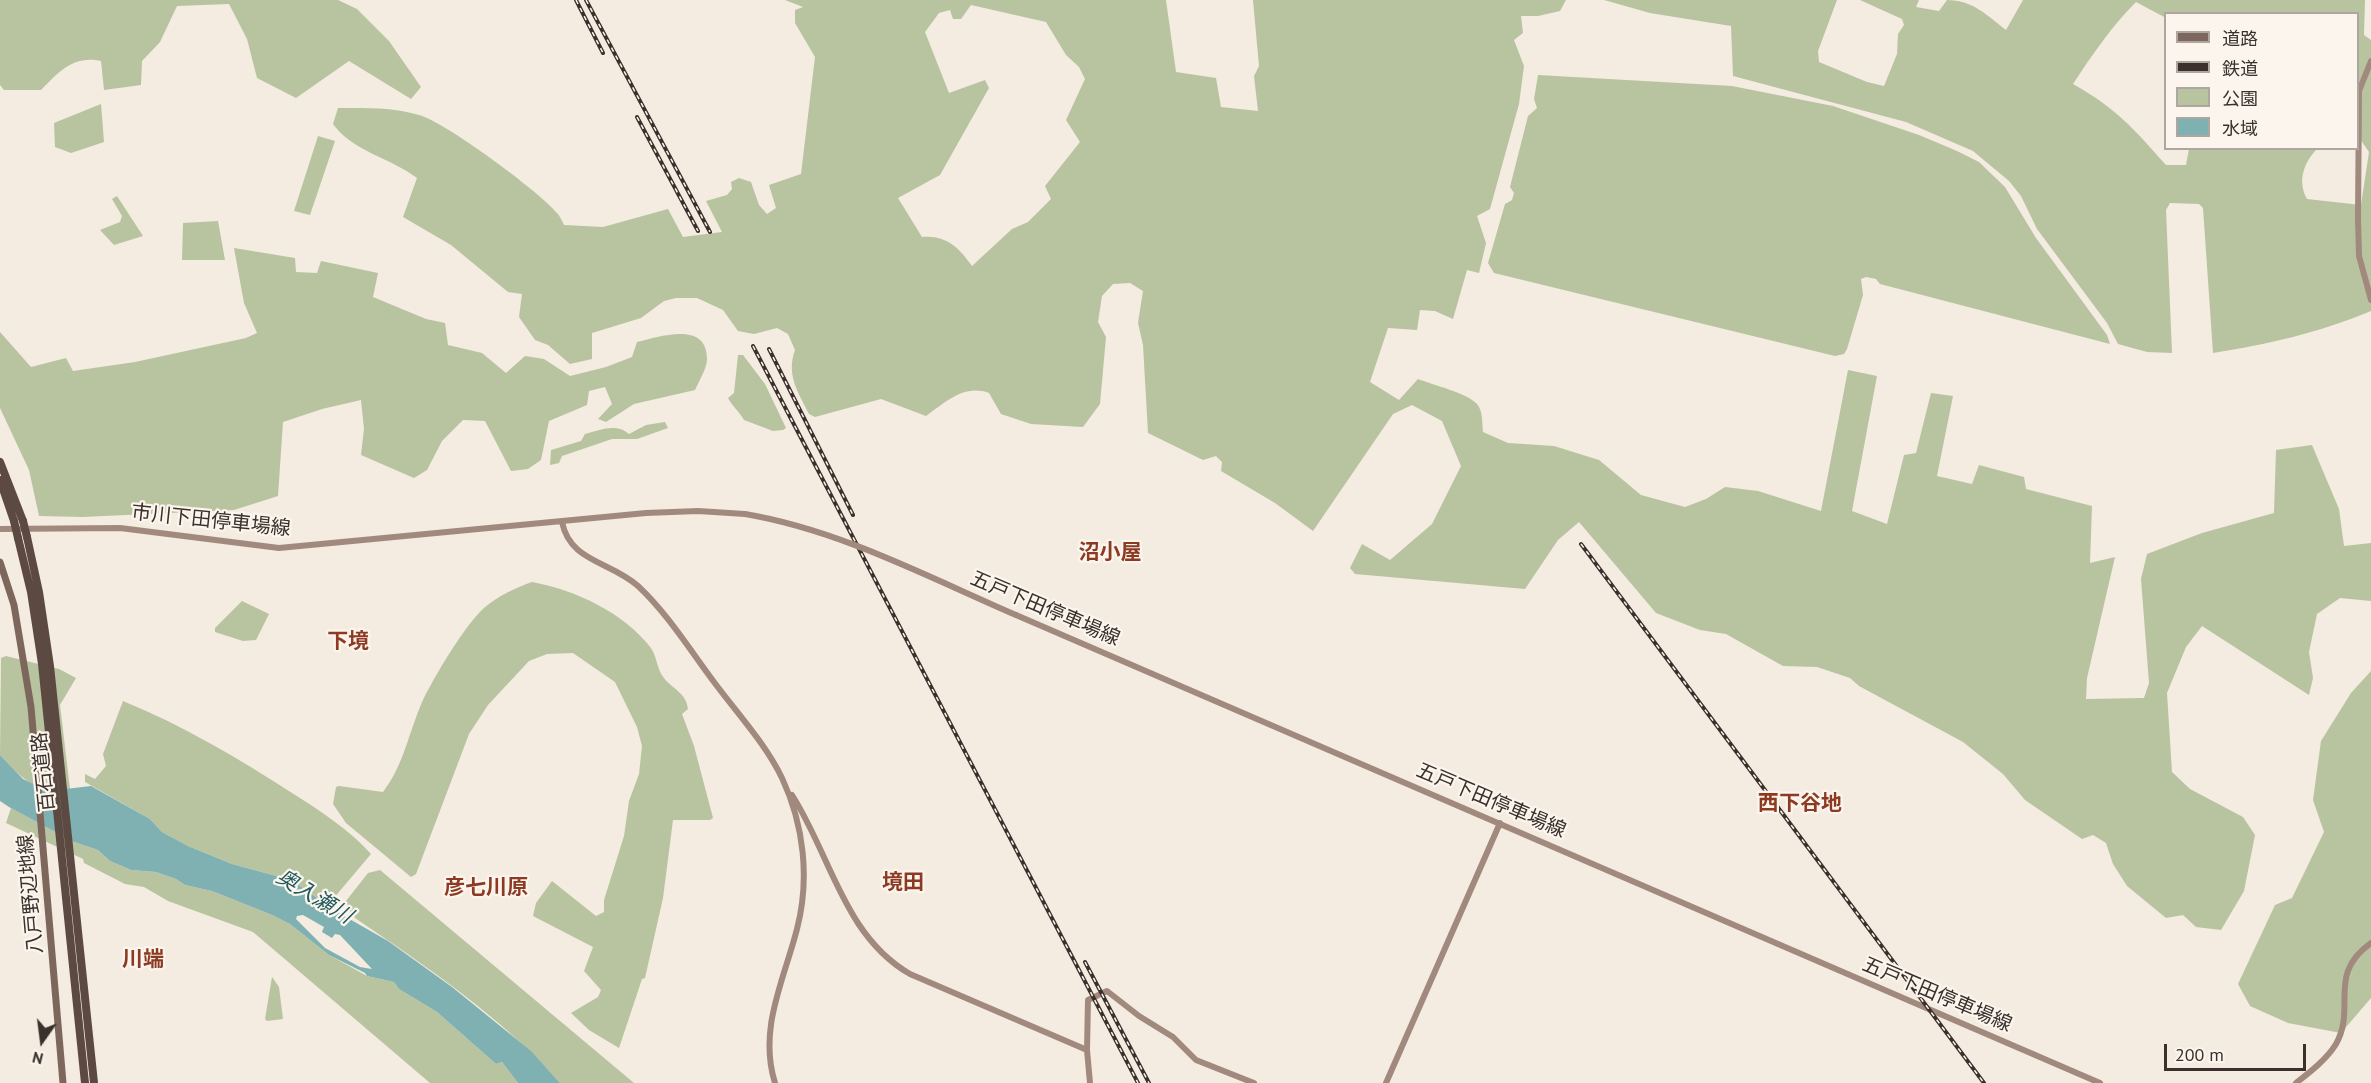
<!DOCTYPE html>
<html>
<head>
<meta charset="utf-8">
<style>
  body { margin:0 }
  #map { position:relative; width:2371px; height:1083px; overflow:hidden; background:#f4ebe1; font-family:"PT Sans","Noto Sans JP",sans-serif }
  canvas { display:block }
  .legend { position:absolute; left:2164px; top:12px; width:195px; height:138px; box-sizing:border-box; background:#fbf5ee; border:2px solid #aea6a0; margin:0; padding:8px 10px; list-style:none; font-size:18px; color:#3b302b }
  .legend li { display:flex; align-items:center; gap:12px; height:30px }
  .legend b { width:30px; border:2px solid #aea6a0 }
  .north { position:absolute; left:12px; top:1011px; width:60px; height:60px; -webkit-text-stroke:4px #fbf5ee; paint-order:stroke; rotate:194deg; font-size:16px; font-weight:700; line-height:24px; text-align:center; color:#3b302b }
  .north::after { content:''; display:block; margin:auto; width:21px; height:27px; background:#3b302b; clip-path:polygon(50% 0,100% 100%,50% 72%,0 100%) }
  .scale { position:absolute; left:2164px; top:1044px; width:142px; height:27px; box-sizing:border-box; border:3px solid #3b302b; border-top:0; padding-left:8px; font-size:18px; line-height:21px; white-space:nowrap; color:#3b302b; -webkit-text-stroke:4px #fbf5ee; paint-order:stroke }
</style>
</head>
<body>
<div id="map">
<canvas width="2371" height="1083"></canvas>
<ul class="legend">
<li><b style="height:8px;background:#7d675c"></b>道路</li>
<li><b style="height:8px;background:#3b302b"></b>鉄道</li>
<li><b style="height:16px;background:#b8c4a0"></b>公園</li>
<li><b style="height:16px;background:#7fb0b2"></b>水域</li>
</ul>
<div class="north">N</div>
<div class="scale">200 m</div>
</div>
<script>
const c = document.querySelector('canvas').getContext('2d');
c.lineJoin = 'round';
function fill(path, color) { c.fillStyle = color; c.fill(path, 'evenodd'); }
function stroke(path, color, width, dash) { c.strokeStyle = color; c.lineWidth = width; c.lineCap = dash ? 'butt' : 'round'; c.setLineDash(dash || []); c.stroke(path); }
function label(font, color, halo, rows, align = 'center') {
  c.font = font + ' "PT Sans","Noto Sans JP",sans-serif'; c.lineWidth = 4.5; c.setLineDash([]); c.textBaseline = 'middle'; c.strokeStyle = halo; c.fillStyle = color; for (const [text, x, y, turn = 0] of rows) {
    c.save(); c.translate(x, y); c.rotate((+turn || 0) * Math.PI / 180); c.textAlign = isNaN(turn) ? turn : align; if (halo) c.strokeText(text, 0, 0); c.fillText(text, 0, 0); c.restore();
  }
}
fill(new Path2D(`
  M0 0H338L357 9 389 41 421 87 411 99 349 61 296 98 257 78 247 39 229 4 177 6 160 42 142 61 141 85 104 90 101 61C73 55 59 72 41 90H4L0 85Z
  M785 0H1166L1176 72 1216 78 1221 107 1258 111 1254 76 1259 66 1253 0H1566L1560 11 1538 16H1521L1523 33 1514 40 1524 66 1519 104 1490 209 1477 216 1486 243 1479 273 1467 270 1453 319 1435 311 1420 310 1417 330 1388 328 1370 382 1399 400 1418 379C1433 385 1467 393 1477 404 1483 411 1482 423 1483 432L1508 443 1554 446 1599 460 1641 495 1685 507 1706 499 1725 487 1758 491 1821 511 1848 370 1877 376 1852 511 1887 524 1904 455 1916 453 1931 393 1953 396 1937 476 1972 484 1979 465 2024 477 2026 489 2092 506 2090 563 2115 557 2087 678 2086 699 2144 698 2149 683 2141 579 2147 554 2202 533 2274 513 2276 450 2312 445 2339 509 2344 546 2371 543V601L2340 598 2317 614 2309 652 2313 678 2309 695 2202 626 2186 647 2167 693 2172 772 2190 789 2243 817 2255 835 2244 891 2221 930 2196 927 2183 915 2166 918 2127 886 2113 864 2106 843 2093 835 2082 839 2025 800 2003 774 1963 742 1859 686 1850 678 1817 667 1783 666 1726 634 1700 630 1656 613 1579 522 1558 540 1525 589 1355 574 1350 568 1362 544 1390 560 1432 524 1461 466 1442 421 1412 405 1393 414 1313 531 1275 503 1221 471 1222 462 1216 456 1203 460 1148 433 1143 345 1138 323 1143 291 1130 283 1113 284 1102 296 1098 322 1106 337 1100 404 1083 427 1031 424 1001 414 989 393C964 384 946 402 926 416L881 399 815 417 809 414C798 392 786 375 795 350L788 334 777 328 754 334 738 331 723 310 697 298H676L664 301 641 318 592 333V359L570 364 548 345 535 340 519 317 522 294 508 292 451 245 403 217 417 178C391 158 352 151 333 124L338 108C364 108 393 107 419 115 445 122 540 192 557 213 560 216 562 221 564 225L603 227 668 209 683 237 722 232 706 201 727 195 732 189 731 182 739 178 751 182 759 205 767 214 776 208 769 185 801 174 815 57 795 23V10L803 7ZM971 5 1046 22 1066 55 1079 67 1085 79 1066 120 1080 142 1045 186 1051 199 1028 222 1012 229 972 266C959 248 947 235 922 237L898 198 940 175 989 88 985 80 949 93 925 32 939 13 950 10 953 19H961Z
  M1604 0H1837L1818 51 1819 62 1867 82 1884 86 1897 54 1898 34 1904 25 1902 19 1860 0H1919L1916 7 1939 11 1947 0C1972 0 1987 15 2006 30L2023 0H2365L2364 35 2371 40V311C2318 333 2269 344 2213 353L2203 208 2199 204 2170 203 2166 210 2172 353 2147 352 2118 344 2107 323 2037 229 2021 196 2009 181 1973 151 1906 122 1733 76 1731 26 1650 13ZM2136 2 2166 18V14H2358V136L2369 152 2361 205 2307 199C2297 181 2304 162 2317 149H2189L2186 165H2166C2134 129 2116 108 2073 84 2092 55 2112 26 2136 2Z
  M1538 75 1732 86 1833 106 1919 135 1957 151 1979 162 2005 187 2036 238 2107 335 2110 344 1880 284 1876 279 1866 277 1861 279 1863 295 1847 349 1844 354 1835 356 1494 273 1488 263 1505 204 1512 200 1514 193 1510 187 1528 116 1537 108 1534 99Z
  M101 104 104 142 71 153 55 147 54 123Z
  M318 136 335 141 310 215 294 211Z
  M117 196 143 236 114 245 100 230 120 222 122 216 112 199Z
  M218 221 225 260H182L183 223Z
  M234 248 295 258 296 272 317 273 321 261 378 273 373 297 426 319 445 323 448 345 482 353 506 373 525 356 544 359 570 376 606 367 632 357 637 342C659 337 707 320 707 359 707 368 699 381 695 390L634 404 606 422 598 419 612 404 605 387 589 391 587 405 549 421 541 460 528 469 511 471 485 421 463 420 442 441 427 470 414 478 361 455 364 429 361 400 322 409 283 422 278 496 234 510 83 517 39 516 29 470 0 408V332L31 367 66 358 73 371 135 362 246 338 257 333 244 303Z
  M738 355H743L765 384 786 428 783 430 773 431 744 420C739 411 732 406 728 398L734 393Z
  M665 422 668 428 637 439H612L562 456 559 463 550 465 551 450 581 441 585 434C601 430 616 423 629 434L646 425Z
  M532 582C576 590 624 613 651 648 657 657 657 670 664 678 673 690 686 692 688 709L682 714 694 746 713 818 710 820H673L663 898 645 978 642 979 619 1048 589 1030 571 1013 598 997 601 990 584 971 593 947 533 916 536 903 552 881 596 916 604 912V900L624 836 629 801 639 774 642 746 637 727 615 682 573 653 547 654 529 661 488 705 469 734 416 874 411 877 346 823 333 804 336 787 339 786 383 792C404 765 409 731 423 700 434 677 465 625 484 608 498 596 515 588 532 582Z
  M242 601 269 614 256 640 243 641 215 632V628Z
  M6 656 59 669 76 678 60 705 70 789C34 793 24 780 0 755L1 658Z
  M2371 671V998L2341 1033 2288 1023 2250 1006 2238 984 2275 905 2292 898 2324 832 2313 800 2321 741 2351 693Z
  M123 701C182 725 238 758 292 793 319 810 350 830 371 854L328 905 291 880 232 864 188 846 162 832 150 819 85 782V774L95 779 106 766 103 754Z
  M11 808 74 842 98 850 110 861 131 870 156 872 176 879 185 885 212 891 272 915 290 924 329 955 367 976 394 982 399 989 437 1012 496 1064 502 1062 518 1083H430L253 932 168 901 144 887 125 884 84 863 83 859 6 823Z
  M380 870 634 1083H560C503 1018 427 967 355 918L348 910 346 901 368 873Z
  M272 977 279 987 283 1019 267 1021 265 1019Z`), '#b8c4a0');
fill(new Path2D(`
  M0 755 23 779 48 791 91 786 150 819 162 832 188 846 232 864 291 880 339 913 388 941 452 987 531 1051 560 1083H518L502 1062 496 1064 437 1012 399 989 394 982 367 976 365 973 329 955 290 924 272 915 212 891 185 885 176 879 156 872 131 870 110 861 98 850 74 842 9 807 0 801ZM303 915 324 927 322 932 332 938 335 934 340 935 372 969 360 967 325 948 296 919 297 916Z`), '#7fb0b2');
stroke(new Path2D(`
  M2371 61 2359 91 2358 218 2359 256 2371 300
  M562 522C570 562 610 561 638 586 667 613 690 650 714 682 737 713 765 743 782 778 804 825 810 879 797 929 784 980 758 1029 775 1083
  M0 529 120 528 279 548 646 513 698 511 745 514
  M1016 615 2100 1083
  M792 795C831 856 844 936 910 974L1087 1050
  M1090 1083 1087 1050 1088 1000 1107 991 1139 1016 1173 1037 1196 1060 1254 1083
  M1386 1083 1500 823
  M2296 1083C2310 1072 2327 1059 2336 1044 2357 1007 2326 975 2371 943`), '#a18a7d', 6);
stroke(new Path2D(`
  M0 562 14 605 31 707 63 1083`), '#7d675c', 7);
stroke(new Path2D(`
  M0 462 23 521
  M0 480 14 521
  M27 537 39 592 50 666 94 1083
  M18 538 31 592 42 664 85 1083`), '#5c4a42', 8);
const rail = new Path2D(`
  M576 0 603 53
  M586 0 710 232
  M637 117 698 231
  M753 346 1138 1083
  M769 349 853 515
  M1581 544 1984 1083
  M1085 962 1149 1083`);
stroke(rail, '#3b302b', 4);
stroke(rail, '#fbf5ee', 1.5, [4.5]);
stroke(new Path2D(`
  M745 514C840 530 928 577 1016 615`), '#a18a7d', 6);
stroke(new Path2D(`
  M14 521 18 538
  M23 521 27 537`), '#5c4a42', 8);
label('20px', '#3b302b', '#fbf5ee', [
  ["市川下田停車場線",211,521,6],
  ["五戸下田停車場線",1045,609,23],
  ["百石道路",44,772,-96],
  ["五戸下田停車場線",1491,801,23],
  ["八戸野辺地線",31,894,-95],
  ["五戸下田停車場線",1937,995,23]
]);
label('bold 21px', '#8c3b22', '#fbf5ee', [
  ["沼小屋",1110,553],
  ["下境",348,642],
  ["西下谷地",1800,804],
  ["境田",903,883],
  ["彦七川原",486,888],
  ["川端",143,960]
]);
label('italic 21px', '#1f5a5e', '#fbf5ee', [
  ["奥入瀬川",314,897,31]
]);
</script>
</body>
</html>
